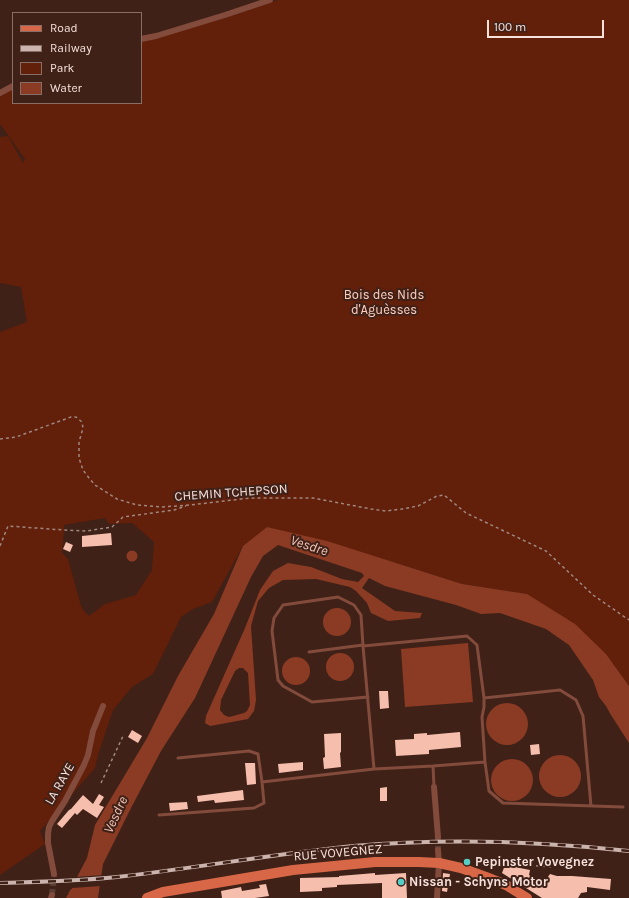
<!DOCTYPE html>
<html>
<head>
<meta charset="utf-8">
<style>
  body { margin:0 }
  #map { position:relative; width:629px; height:898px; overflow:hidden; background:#3f2118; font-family:Karla,sans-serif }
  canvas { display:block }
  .legend { position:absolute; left:12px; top:12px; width:130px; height:92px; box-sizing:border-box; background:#3f2118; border:1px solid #886e66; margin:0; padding:5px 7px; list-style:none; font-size:12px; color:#f6e1db }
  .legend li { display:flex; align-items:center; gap:8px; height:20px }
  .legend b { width:20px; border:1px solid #886e66 }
  .scale { position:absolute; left:487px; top:20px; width:117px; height:18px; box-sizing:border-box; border:2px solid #f6e1db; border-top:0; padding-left:5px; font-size:12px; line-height:14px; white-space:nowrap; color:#f6e1db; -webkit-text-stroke:3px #3f2118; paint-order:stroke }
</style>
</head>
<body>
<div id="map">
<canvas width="629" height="898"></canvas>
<ul class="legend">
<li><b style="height:5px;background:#d76746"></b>Road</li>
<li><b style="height:5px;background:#cbb4ad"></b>Railway</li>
<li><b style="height:11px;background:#621f0a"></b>Park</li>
<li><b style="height:11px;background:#8b3b23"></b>Water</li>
</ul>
<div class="scale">100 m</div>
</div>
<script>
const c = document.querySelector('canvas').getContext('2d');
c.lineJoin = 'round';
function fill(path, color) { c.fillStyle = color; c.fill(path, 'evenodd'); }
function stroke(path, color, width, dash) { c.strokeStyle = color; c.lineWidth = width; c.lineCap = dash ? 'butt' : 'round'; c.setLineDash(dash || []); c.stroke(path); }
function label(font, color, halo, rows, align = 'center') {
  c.font = font + ' Karla,sans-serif'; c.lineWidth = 4; c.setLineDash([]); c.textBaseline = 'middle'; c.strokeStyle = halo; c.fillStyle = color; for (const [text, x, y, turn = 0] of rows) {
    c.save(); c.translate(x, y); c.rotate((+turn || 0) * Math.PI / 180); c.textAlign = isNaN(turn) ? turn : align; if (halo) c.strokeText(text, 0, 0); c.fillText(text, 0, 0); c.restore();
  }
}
fill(new Path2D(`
  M278 0H629V686L606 654 527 594 462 584 396 563 267 527 243 546 212 602 193 609 181 617 153 674 132 687 113 710 98 755 95 768 40 831 45 844 0 875V332L27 322 21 287 0 283V137L8 136 23 163 25 159 0 124V97L13 88V103H141V40L231 16ZM105 518 109 524 132 523 154 542 152 570 136 595 105 604 89 616 84 611 81 606 68 559 62 553 64 530V525Z`), '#621f0a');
fill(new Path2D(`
  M267 527 327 541 462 584 527 594 575 624 606 654 629 686V743L611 715 606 706 599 697 593 680 569 645 546 629 500 613 481 614 456 605 385 586 369 578 362 588 395 611 422 613 420 618 388 621 371 613 367 603 356 591 350 587 316 579 283 580 269 588 258 601 251 626 256 700 254 711 248 719 210 726 205 723 206 716 245 628 260 590 273 571 288 563 311 567 342 579 358 582 364 576 362 573 278 545 263 556 251 577 195 698 161 751 131 808 103 864 98 898H66L87 858 95 825 147 738 178 676 214 614 243 546ZM239 668H243L248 673 250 705 247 711 244 713 229 717 224 715 220 710 221 700 235 671Z
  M126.5 556a5.5 5.5 0 1 1 11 0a5.5 5.5 0 1 1-11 0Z
  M323 622a14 14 0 1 1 28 0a14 14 0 1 1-28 0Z
  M468 643 473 702 405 707 401 649Z
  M326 667a14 14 0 1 1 28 0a14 14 0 1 1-28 0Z
  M282 671a14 14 0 1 1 28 0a14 14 0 1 1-28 0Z
  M486 724a21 21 0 1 1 42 0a21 21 0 1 1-42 0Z
  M539 776a21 21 0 1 1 42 0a21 21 0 1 1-42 0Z
  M491 780a21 21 0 1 1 42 0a21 21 0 1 1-42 0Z`), '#8b3b23');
fill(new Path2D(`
  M103 875 101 886 72 888V889L68 890 75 877Z`), '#3f2118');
fill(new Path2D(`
  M111 533 112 545 82 547V536Z
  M66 542 73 545 70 552 63 549Z
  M379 691H388L389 708 380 709Z
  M132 730 142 736 138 743 128 737Z
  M460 732 461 747 429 750V754L396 756 395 740 414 739V734L427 733V735Z
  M341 733V752L340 753 341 767 324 769 323 758 325 757 324 734Z
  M539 744 540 754 531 755 530 745Z
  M303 762V770L279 773 278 764Z
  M245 763H255L256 784 247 785Z
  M387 787V801H380V788Z
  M243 790 244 800 215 803 214 800 198 802 197 796Z
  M99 794 104 797 99 805 104 807 97 818 83 809 77 815 75 813 62 828 57 824 69 810 71 809 83 795 93 804Z
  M187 802 188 809 170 811 169 803Z
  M505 865 530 870 529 875 543 884 550 874 557 876H572L611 879 610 890 587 887V892L581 893 578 898H542L502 873Z
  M375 873V875L406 873 407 898H382V883L337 885V887L322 888V891L300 892V878L339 877V876Z
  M443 873 450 874 447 892 442 891Z
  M266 884 269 896 255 898H222L221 891 241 887 242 891 260 888 259 885Z`), '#f6bead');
stroke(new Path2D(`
  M438 837V850
  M52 895 54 874`), '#5a3e35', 6, [6, 3]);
stroke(new Path2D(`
  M0 439 16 437 71 417H76L82 422 83 428 79 442V458L83 470 89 478 95 485 117 499 137 505 162 507 190 505 250 498H313L371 509 386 511 402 509 418 506 437 496 444 495 466 513 546 551 593 595 629 620
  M0 546 8 526 64 530 86 531 112 527 123 517 174 510 186 506
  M101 783 124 734
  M490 869 491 868 499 863 551 867`), '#a0877f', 1.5, [3, 3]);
stroke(new Path2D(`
  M363 646 361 615 354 605 338 597 283 605 274 618 272 631 278 680 283 686 312 702 368 697
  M309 652 363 645
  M484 698 560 690 576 700 583 716 591 806
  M178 758 249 751 258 754 262 782
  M433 766 374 769 363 646 467 636 477 645 484 698V707L482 717 485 762
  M434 787 433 766 485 762 489 791 503 803 623 807
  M159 815 254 808 264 803 262 782 374 769`), '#824b3b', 3);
stroke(new Path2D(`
  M141 39 156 36 225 15 270 0
  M0 93 13 86
  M434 787 438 837
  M54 874 48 843V834L49 827 52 821 65 801 84 765 88 755 93 731 103 706
  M51 898 52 895
  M437 898 439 863 438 850`), '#824b3b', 6);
stroke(new Path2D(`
  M147 898 163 892 293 870 375 862H419L439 863 461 868 486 877 506 885 527 898`), '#d76746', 10);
const rail = new Path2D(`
  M0 883C39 882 78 881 117 877 196 868 274 854 353 846 445 838 538 841 629 851`);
stroke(rail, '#cbb4ad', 4);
stroke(rail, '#3f2118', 2.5, [8]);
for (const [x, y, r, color] of [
  [467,862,4,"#56cec3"],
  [401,882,4,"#56cec3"]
]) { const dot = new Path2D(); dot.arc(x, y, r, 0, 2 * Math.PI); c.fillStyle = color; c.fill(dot); stroke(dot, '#3f2118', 1.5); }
label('13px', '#ffcfc0', '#3f2118', [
  ["Bois des Nids",384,295],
  ["d'Aguèsses",384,310]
]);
label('13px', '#f6e1db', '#3f2118', [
  ["CHEMIN TCHEPSON",231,493,-4],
  ["LA RAYE",60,784,-60],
  ["RUE VOVEGNEZ",338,853,-5]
]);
label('bold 13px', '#f6e1db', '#3f2118', [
  ["Pepinster Vovegnez",475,862],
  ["Nissan - Schyns Motor",409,882]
], 'left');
label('italic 14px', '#f3c4b6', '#3f2118', [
  ["Vesdre",309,546,18],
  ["Vesdre",116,815,-65]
]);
</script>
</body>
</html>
